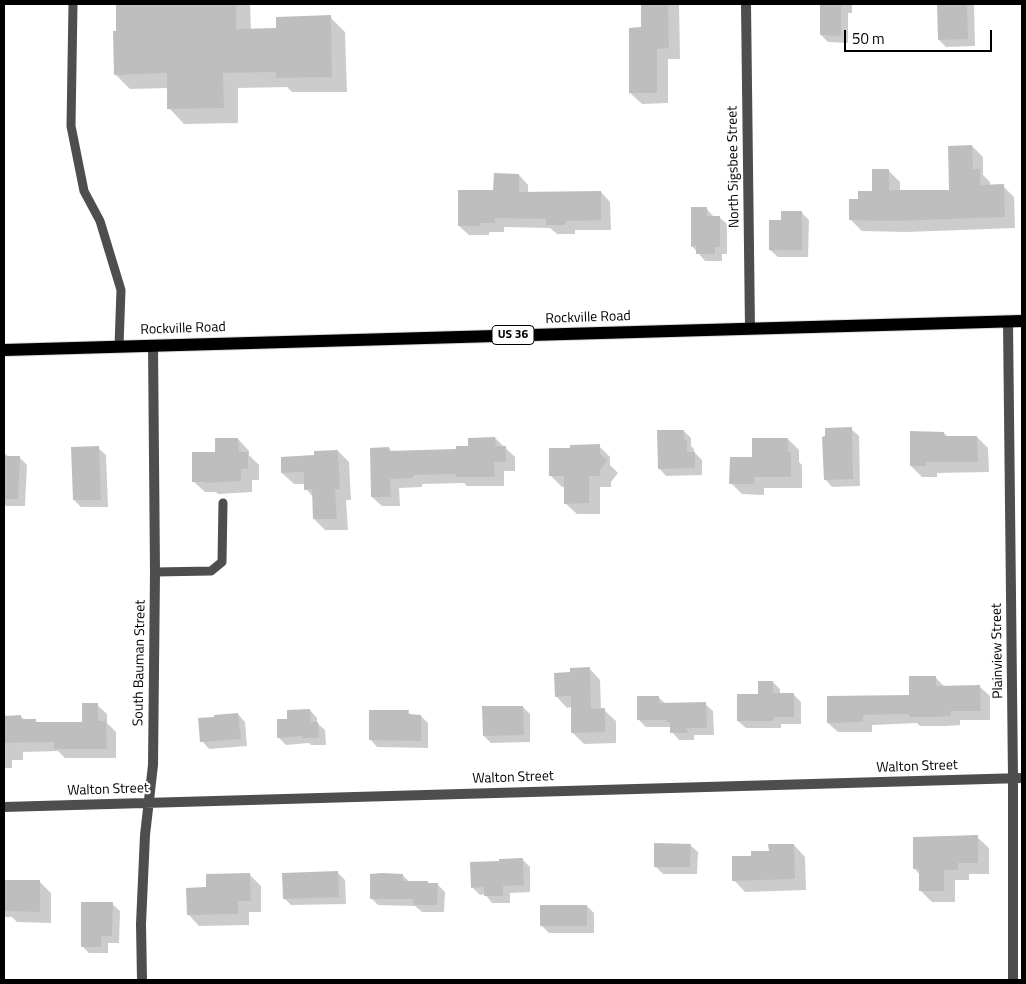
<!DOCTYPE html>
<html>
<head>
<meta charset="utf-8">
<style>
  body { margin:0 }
  #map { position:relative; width:1026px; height:984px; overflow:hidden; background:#fff; font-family:"Titillium Web",sans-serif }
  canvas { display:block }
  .frame { position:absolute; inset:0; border:5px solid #000; pointer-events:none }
  .scale { position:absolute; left:844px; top:30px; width:148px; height:22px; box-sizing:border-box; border:2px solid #000; border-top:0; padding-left:6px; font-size:15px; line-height:18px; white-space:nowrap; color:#000; -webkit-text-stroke:4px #fff; paint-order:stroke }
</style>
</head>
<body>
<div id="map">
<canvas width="1026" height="984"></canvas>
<div class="frame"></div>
<div class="scale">50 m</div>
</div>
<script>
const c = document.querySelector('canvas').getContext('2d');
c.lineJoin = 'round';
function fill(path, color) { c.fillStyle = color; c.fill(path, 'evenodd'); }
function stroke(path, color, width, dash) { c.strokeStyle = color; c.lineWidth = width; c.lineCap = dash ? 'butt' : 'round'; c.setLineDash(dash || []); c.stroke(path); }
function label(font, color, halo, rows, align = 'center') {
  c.font = font + ' "Titillium Web",sans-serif'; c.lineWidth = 4; c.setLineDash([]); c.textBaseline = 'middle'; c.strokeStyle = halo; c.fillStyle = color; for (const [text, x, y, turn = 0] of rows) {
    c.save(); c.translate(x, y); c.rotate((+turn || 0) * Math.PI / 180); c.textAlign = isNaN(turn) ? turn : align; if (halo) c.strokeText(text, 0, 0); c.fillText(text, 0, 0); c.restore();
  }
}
fill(new Path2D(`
  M117 4H250L251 30 277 29 330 17 345 32 347 92H292L287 87 238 88V123L184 124 169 108 168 88 130 89 115 74Z
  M642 4H679L680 59H668V103L642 104 630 93 642 29Z
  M821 4H852V13H848V43L828 42 821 35Z
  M938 4H974L975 46 946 47 939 40Z
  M972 146 983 157V175L990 182V186H1003L1014 197 1015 228 906 232 862 231 850 219 860 200 873 192 888 170 900 182V192L950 191Z
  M519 175 528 185V193L601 192 610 202 611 230H575V234H557L550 228 504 227V232H489V235H469L459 226 495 191Z
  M706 208 714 217H719L727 224V254H722V261H705L692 246Z
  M801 212 809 220 808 257H778L770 250Z
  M851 429 859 436 860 486 832 487 825 479Z
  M684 431 691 438V446L694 449V452L702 460V475L666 476 659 468Z
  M944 433 948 437H977L988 448 989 472 937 473V477H922L911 466Z
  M495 438 515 457V471H504V486H467L464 483 422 484V487L399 488 400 506H382L372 497 389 448 392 452 457 450 469 448Z
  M238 439 249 451V455L259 465V480H252V492L218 494 216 492H205L193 481 216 453Z
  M788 439 799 450V462L802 465V488H764V495L742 494 731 483 753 459Z
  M599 446 610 457V465L618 473 611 482V487H600V514H577L565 503V487H562L550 475Z
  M98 448 106 455 108 507H81L74 500Z
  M338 451 349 462 351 500H346L348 530H325L314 519 313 497 306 489 305 484H294L282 473 315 457Z
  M4 453 9 457H19L27 465 25 506H6L4 504Z
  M589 668 600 680 601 710H604L616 721V743L584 744 572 732V707L567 708 556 696 571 674Z
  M935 677 945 687H980L990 696V720H960V725L946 726H920L917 723 872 725V732H838L828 723 910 696Z
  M773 682 780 689V694H793L801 702V724H781V728H746L738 721Z
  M658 697 666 704H705L713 711 714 735H694V740H679L672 732V727H646L639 720Z
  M97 705 107 714V723L116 732V758H65L58 751 23 752V760H12V768H4V713L7 717 21 716 24 720H35L38 723H83Z
  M523 707 530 714V742L491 743 484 736Z
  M310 710 317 718V723L325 730 326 745H311L309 743 286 745 279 738 289 720Z
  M408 712 412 716H421L428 723V748L377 747 370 739Z
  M238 714 245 722 247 746 209 749 202 741Z
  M977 837 989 848V874H969V880H955V902H932L921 891 920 875 915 869Z
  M690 845 698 852 697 874H663L655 866Z
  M794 845 805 857 806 890 745 892 734 880 752 857Z
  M522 859 530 867V892L510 893V903H492L485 894 480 895 472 887Z
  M337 872 345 880 346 904 291 905 284 898Z
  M249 874 261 886V912H249V925L199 926 188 914 207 889Z
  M402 875 410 882 437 884 445 892 444 912H422L415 906 378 905 371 898Z
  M4 881 40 882 51 893V923L17 922 12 917H4Z
  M112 904 120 911 119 943H108V953H89L82 946Z
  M587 906 594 913V933H549L541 925Z`), '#0003');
fill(new Path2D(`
  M116 4H236V29L276 28V17L331 15 332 77 276 78V72L223 73 224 108 167 109V73L114 75 113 31H116Z
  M641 4H668L669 48 657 49V93H629V28L641 27Z
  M820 4H841V36L820 35Z
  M937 4H967L968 39 938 40Z
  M972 145 973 169H980V185L1004 184 1005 217 894 221 849 220V199H858V191H872V169H889V190H949L948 146Z
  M494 173 519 174V192L601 191V220L566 221V225H546V219L495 218V223H480V226H458V190H493Z
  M691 207H707V216H720V247H715V254H696V246L691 247Z
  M781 211H802V250H769V220H781Z
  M852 427 853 479 824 480 822 437 825 436V428Z
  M657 430H684V440H687V452H695V468L658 469Z
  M910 431 944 432V436H977L978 462H926V466H910Z
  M495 437 496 446H506V462H494L495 477H456V474L413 475V478L390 479 391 497H371L370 448 389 447V451L456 449V446H468V438Z
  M215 438H238L239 452H248V469H241V481L205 483V482H192V452H215Z
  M752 438H788V452H791V477H754V484H729L730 457H752Z
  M600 444V454L607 460 600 470V476H589V503L564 504V476H549V448H570V445Z
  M99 446 101 500H73L71 447Z
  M338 450 340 489H335L337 519H313L312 489 304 490V472L281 473V457L314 455V451Z
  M4 456H20L18 499H4Z
  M590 667 591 709 605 708V732L571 733V696L555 697 554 673 570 672V668Z
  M909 676H936V686L980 685 981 711H951V716L936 717H909V714L863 715V722L827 723V696L909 695Z
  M758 681H773V693H794V717H774V721H737V694H758Z
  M637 696H659V703L706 702 707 728H687L688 733H670V722H666V720H637Z
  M82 703H98V721H106L107 749H54V742L4 743V716L21 715V719H36V722H82Z
  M482 706H523L524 735 483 736Z
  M310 709 311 722H318L319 738H302V736L277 738V719H287V710Z
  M369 710H409L408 714 421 715V741L369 740Z
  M238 713 241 739 200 742 198 718 214 717V715Z
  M978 835V863H958V870H944V891H919V869H913V837Z
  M654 843 691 844 690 867H654Z
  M768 844H794L795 879 732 881V856H751V851H769Z
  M523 858 524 885 503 886V896H484V887L471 888 470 862 499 861V859Z
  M338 871 339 897 283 899 282 873Z
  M250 873 251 901H238V914L187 915 186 888 206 887V874Z
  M382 873 403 874V881H428V883H438L437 905H413V899H370V874Z
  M4 880H40V912L4 911Z
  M81 902H113L112 936H101V947H81Z
  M540 905H587V926H540Z`), '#bebebe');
const primary = new Path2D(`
  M4 350 1022 321`);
stroke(primary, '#dbdbdb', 14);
stroke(new Path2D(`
  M73 4 71 126 84 191 100 221 121 290 119 346
  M155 572 211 571 222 562 223 503`), '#4e4e4e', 9);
stroke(new Path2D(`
  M746 4 750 329
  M1008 322 1013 778V980
  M4 807 1022 778
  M142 980 141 924 145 835 153 765 155 572 153 345`), '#4e4e4e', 10);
stroke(primary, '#000', 12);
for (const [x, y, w] of [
  [513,335,42]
]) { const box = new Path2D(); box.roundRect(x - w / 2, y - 9.5, w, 19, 4); c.fillStyle = '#fff'; c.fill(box); stroke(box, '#000', 1); }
label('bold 12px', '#000', null, [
  ["US 36",513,335]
]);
label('14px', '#000', '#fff', [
  ["North Sigsbee Street",734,167,-91],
  ["Rockville Road",588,318,-2],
  ["Rockville Road",183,329,-2],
  ["Plainview Street",998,651,-91],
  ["South Bauman Street",140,663,-89],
  ["Walton Street",917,767,-2],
  ["Walton Street",513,778,-2],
  ["Walton Street",108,790,-2]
]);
</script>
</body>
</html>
